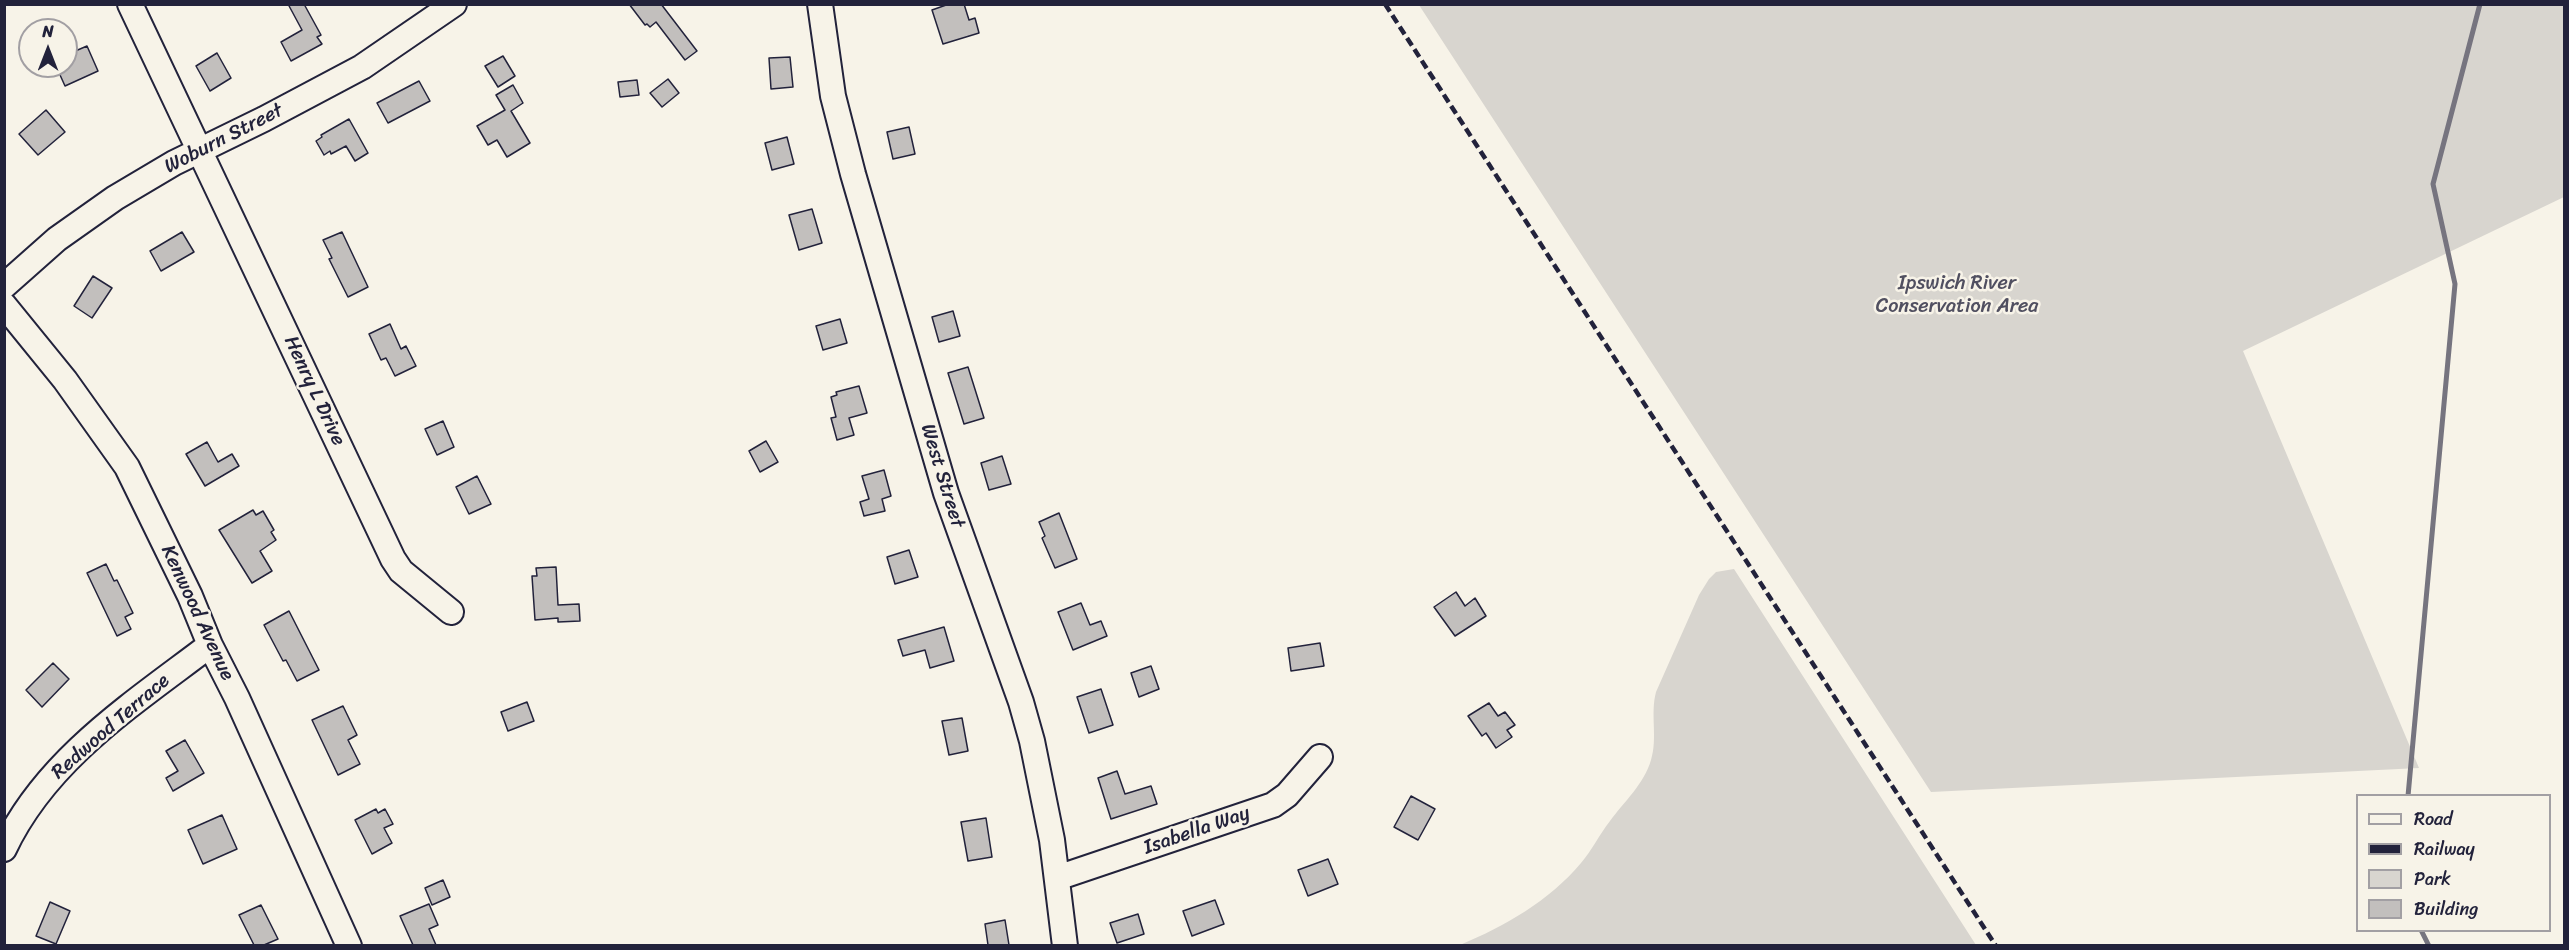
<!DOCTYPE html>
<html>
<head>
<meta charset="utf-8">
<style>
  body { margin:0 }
  #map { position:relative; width:2569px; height:950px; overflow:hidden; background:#f7f3e8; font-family:Sriracha,sans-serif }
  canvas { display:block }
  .frame { position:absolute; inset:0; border:6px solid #22223b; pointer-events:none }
  .legend { position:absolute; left:2356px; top:794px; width:195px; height:138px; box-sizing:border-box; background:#f7f3e8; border:2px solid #a29fa3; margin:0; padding:8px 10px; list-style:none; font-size:18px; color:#22223b }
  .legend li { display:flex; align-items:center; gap:12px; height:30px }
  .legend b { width:30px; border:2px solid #a29fa3 }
  .north { position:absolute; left:18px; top:18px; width:60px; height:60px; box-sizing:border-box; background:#f7f3e8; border:2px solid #a29fa3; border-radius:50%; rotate:0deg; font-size:16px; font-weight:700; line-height:24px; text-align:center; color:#22223b }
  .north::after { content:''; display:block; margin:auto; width:21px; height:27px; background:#22223b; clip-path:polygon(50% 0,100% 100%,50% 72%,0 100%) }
</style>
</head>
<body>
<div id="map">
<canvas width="2569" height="950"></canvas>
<div class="frame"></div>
<ul class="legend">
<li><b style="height:8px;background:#f7f3e8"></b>Road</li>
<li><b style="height:8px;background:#22223b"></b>Railway</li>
<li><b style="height:16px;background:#d8d5cf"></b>Park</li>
<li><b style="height:16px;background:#c2bfbd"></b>Building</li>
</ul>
<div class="north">N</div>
</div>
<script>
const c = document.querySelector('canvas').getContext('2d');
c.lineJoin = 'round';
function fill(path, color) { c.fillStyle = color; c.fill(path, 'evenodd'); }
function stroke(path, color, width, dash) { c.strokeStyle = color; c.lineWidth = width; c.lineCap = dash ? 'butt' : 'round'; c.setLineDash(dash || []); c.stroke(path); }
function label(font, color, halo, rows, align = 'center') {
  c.font = font + ' Sriracha,sans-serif'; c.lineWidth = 5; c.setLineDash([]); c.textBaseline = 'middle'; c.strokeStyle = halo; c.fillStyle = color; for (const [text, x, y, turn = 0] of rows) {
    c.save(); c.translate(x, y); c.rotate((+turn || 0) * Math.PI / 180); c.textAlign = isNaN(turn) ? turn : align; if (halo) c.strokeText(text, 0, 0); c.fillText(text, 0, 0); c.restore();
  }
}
fill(new Path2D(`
  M1419 5H2564V197L2243 351 2419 768 1931 792Z
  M1734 569 1976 945H1460C1505 926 1549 901 1581 863 1592 850 1599 835 1610 821 1624 802 1644 784 1651 760 1658 738 1650 714 1656 692L1699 595 1709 579 1716 572Z`), '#d8d5cf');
stroke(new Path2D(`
  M2408 796 2455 284 2433 184 2480 4
  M2421 930 2429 946`), '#76747f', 5);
const building = new Path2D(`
  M288 4H304L321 35 317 37 322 44 291 61 281 42 302 30Z
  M629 4H661L697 51 685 60 656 22 650 27 647 24 645 25Z
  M949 4H964L969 20 975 18 979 33 943 44 932 10Z
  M87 46 98 71 65 86 56 66H66V55Z
  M217 53 231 78 210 91 196 66Z
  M503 56 515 76 498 87 485 66Z
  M790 57 793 87 771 89 769 58Z
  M668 79 679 93 662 107 650 93Z
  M637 80 639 95 620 97 618 82Z
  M419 81 430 101 388 123 377 103Z
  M513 85 523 103 511 111 530 143 507 157 497 140 488 145 477 126 505 110 496 95Z
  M46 110 65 132 38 155 19 134Z
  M349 119 368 153 355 161 346 146 331 154 330 151 324 155 316 141 322 137 321 135Z
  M909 127 915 154 893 159 887 132Z
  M787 137 794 164 772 170 765 143Z
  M812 209 822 243 799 250 789 215Z
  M182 232 194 252 161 271 150 251Z
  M342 232 368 287 348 297 329 259 332 258 323 240Z
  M93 276 112 288 92 318 74 306Z
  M953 311 960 336 939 342 932 317Z
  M840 319 847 343 823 350 816 326Z
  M390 324 401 349 406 346 416 366 395 376 386 358 381 360 369 334Z
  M968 367 984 418 964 424 948 373Z
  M859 386 867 413 849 418 854 435 837 440 831 418 836 417 831 397 837 395 836 392Z
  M443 421 454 447 437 455 425 429Z
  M766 441 778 462 760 472 749 451Z
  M207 442 218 462 232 454 239 466 205 486 186 454Z
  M1002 456 1011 484 989 490 981 463Z
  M884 470 891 496 882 499 885 511 864 516 860 502 869 499 862 476Z
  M477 476 491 504 469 514 456 487Z
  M253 510 256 515 263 511 274 530 271 532 276 540 260 551 272 571 252 583 219 530Z
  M1059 513 1077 559 1055 568 1042 538 1045 536 1039 522Z
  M909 550 918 577 895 584 887 557Z
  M106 564 114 581 117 580 133 613 125 617 131 629 117 636 87 573Z
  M556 567 558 605 579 604 580 621 558 622V618L535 620 532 576H537L536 568Z
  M1456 592 1465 606 1475 598 1486 616 1455 636 1434 607Z
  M1081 603 1090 625 1101 621 1107 636 1073 650 1058 612Z
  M289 611 319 670 297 681 286 660 283 661 264 625Z
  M944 627 954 661 930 668 925 650 903 656 898 640Z
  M1320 643 1324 666 1291 671 1288 648Z
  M53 663 69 679 42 707 26 690Z
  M1151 666 1159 689 1139 697 1131 673Z
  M1101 689 1113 725 1089 733 1077 697Z
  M527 702 534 721 508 731 501 712Z
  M1489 703 1498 716 1505 712 1515 725 1507 730 1512 737 1496 748 1486 733 1482 736 1468 716Z
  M343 706 357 735 348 740 360 764 338 775 312 720Z
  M962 718 968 751 949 755 942 721Z
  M185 740 204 773 173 791 166 778 178 771 166 751Z
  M1117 771 1125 794 1151 786 1157 804 1111 819 1098 778Z
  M1411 796 1435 809 1418 840 1394 827Z
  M376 809 378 813 385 809 393 824 384 828 392 843 372 854 355 820Z
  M222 815 237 849 203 864 188 830Z
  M986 818 992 857 968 861 961 822Z
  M1328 859 1338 884 1308 896 1298 870Z
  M443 880 450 897 432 905 425 888Z
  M1215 900 1224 924 1192 936 1183 911Z
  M50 902 70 911 56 944 36 936Z
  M429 904 438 925 429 929 436 945H413L400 916Z
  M261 905 278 939 264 945H254L239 915Z
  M1138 914 1144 934 1117 943 1110 923Z
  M1005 920 1009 945H988L985 924Z`);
fill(building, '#c2bfbd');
stroke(building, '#22223b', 1.5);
const minor = new Path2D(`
  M130 4 393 559 401 571 451 612
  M820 4 833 96 853 174 946 493 1021 702 1032 741 1052 840 1065 946
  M4 286 57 239 115 198 174 163 264 119 362 67 454 4
  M4 305 65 380 127 467 190 596 210 645 237 698 349 946
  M4 849C46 759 134 703 210 645
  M1057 878 1273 805 1287 795 1320 757`);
stroke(minor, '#22223b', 28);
stroke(minor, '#f7f3e8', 24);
stroke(new Path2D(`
  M1385 4 1996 946`), '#22223b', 4.5, [9, 4.5]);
label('20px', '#22223b', '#f7f3e8', [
  ["Woburn Street",224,139,-27],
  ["Henry L Drive",314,391,65],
  ["West Street",942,476,73],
  ["Kenwood Avenue",197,613,65],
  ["Redwood Terrace",111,727,-41],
  ["Isabella Way",1197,831,-19]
]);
label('20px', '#504f60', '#f7f3e8', [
  ["Ipswich River",1957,284],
  ["Conservation Area",1957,307]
]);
</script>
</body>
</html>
